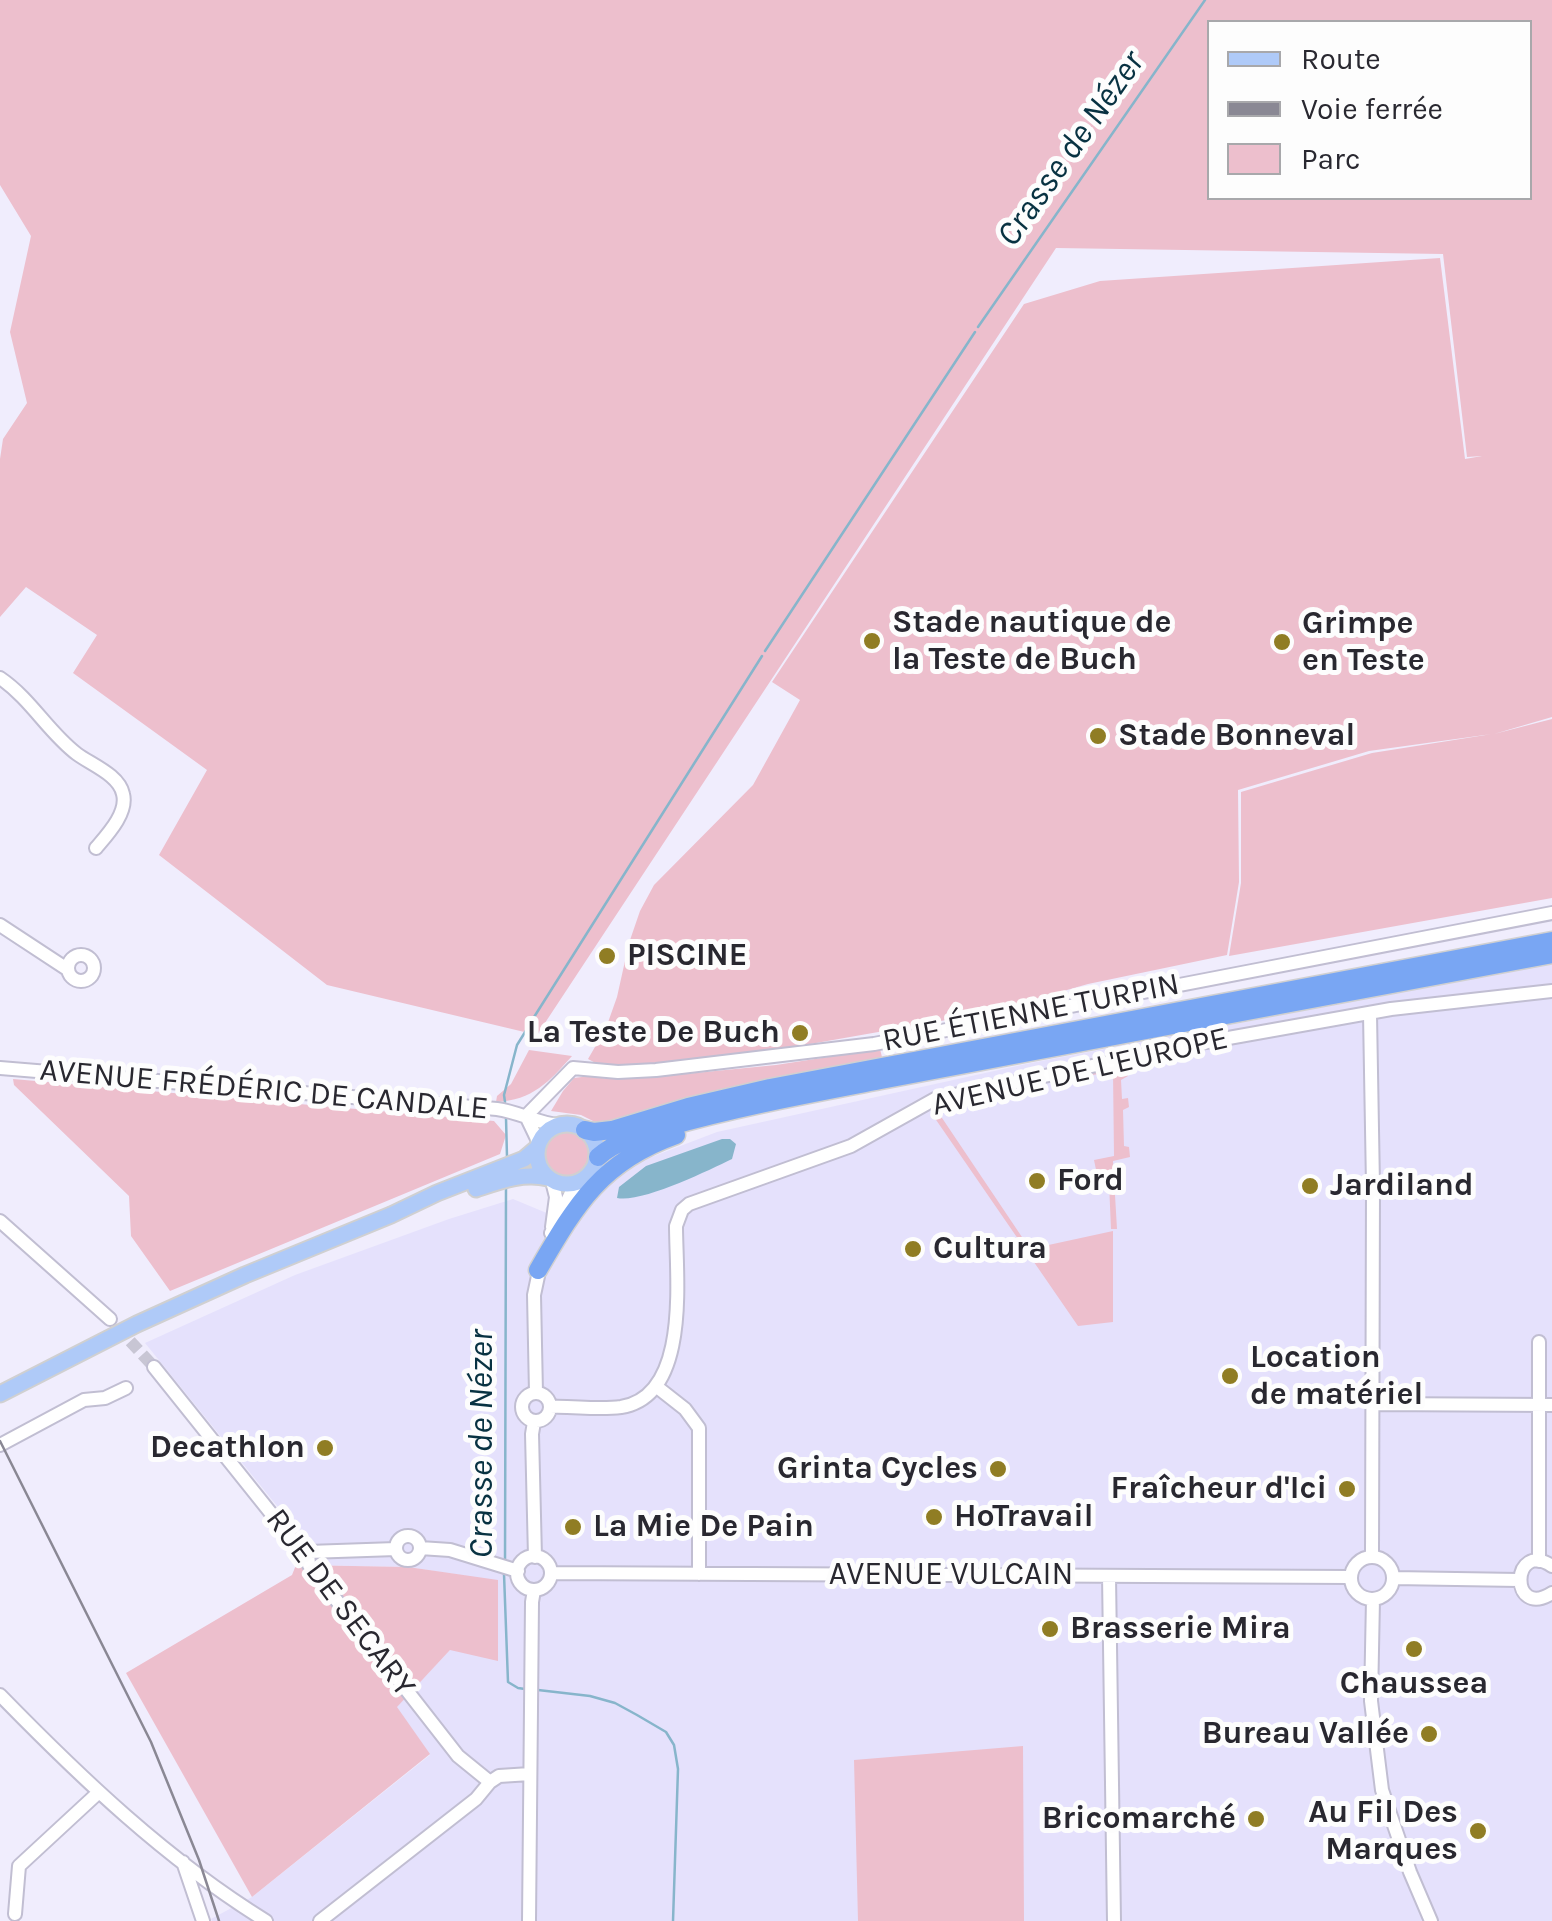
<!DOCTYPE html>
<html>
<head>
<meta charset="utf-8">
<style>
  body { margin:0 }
  #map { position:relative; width:1552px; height:1921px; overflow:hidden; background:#f0edfd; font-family:Karla,sans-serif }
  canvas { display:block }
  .legend { position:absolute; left:1207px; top:20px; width:325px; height:180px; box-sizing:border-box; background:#fdfdfd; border:2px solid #a8a8ab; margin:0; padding:12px 18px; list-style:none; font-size:30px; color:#292830 }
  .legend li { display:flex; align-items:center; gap:20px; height:50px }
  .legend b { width:50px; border:2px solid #a8a8ab }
</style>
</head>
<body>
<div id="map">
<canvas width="1552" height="1921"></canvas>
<ul class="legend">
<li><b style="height:12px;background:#afcaf8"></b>Route</li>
<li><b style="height:12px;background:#8a8894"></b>Voie ferrée</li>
<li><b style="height:28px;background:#edbfcd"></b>Parc</li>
</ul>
</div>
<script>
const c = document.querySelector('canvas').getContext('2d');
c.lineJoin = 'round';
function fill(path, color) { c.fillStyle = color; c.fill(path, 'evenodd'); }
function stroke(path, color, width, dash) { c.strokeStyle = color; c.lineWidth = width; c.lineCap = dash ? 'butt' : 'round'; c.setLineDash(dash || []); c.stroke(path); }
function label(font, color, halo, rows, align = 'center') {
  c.font = font + ' Karla,sans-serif'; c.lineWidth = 10; c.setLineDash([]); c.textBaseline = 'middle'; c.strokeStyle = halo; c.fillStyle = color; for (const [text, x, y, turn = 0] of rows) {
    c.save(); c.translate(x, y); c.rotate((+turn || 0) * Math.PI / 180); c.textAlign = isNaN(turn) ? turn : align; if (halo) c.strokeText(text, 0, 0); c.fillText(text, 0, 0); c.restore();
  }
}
fill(new Path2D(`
  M1552 963V1921H212L211 1919 252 1897 430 1755 396 1707 450 1650 498 1581 408 1567 296 1565 303 1538 145 1343 295 1275 449 1219 513 1199 549 1214 604 1189 641 1161 717 1132 1026 1064Z`), '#e5e1fc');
fill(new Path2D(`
  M0 0H1552V717L1494 734 1552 719V898L1229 956 1241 883V792L1372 753 1492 734 1369 751 1238 790 1239 882 1227 955 1088 984 986 1013 816 1043 693 1062 605 1068 588 1059 606 1028 617 997 629 943 640 911 654 885 753 785 800 700 772 682 1024 304 1100 281 1440 258 1465 459 1482 456 1467 457 1443 254 1056 248 537 1035 327 985 159 855 207 770 73 673 97 635 26 587 0 617V459L3 439 27 403 10 332 31 236 0 185ZM1210 22H1530V198H1210Z
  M880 1049 883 1061 620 1122H595L581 1115 551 1111 563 1091 574 1078 589 1076 608 1079 675 1075 776 1065Z
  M529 1050 572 1056C549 1082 533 1100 496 1102L497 1096 511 1084Z
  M1122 1066 1127 1069 1128 1076 1121 1080 1122 1099 1128 1098 1129 1107 1123 1110 1124 1146 1129 1147 1130 1157 1113 1161 1117 1229H1111L1109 1183 1099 1184 1094 1160 1114 1156 1113 1072 1092 1075 1093 1072Z
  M13 1079 494 1121 506 1135 500 1154 170 1291 131 1236 129 1196 14 1085Z
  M985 1094V1096L941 1106 938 1112 1030 1249 1113 1231V1322L1078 1326 932 1114 930 1108 933 1104Z
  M542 1154a24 24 0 1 1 48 0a24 24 0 1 1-48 0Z
  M296 1565 408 1567 498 1580V1661L450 1650 397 1707 430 1754 252 1897 126 1673 292 1575Z
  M1023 1746 1024 1921H858L854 1760Z`), '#edbfcd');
fill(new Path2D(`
  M722 1139H730L736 1144 732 1159C707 1171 642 1203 617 1198L619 1187 646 1166Z`), '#87b5cb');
stroke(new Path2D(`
  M978 327 1205 0
  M765 651 975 332
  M529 1025 762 656
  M505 1102 504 1095 517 1045 527 1029
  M506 1118 507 1157
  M505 1562 506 1186
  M504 1574 508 1682 518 1688 525 1689
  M538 1690 590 1696 615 1703 637 1715 666 1732 674 1745 678 1769 673 1921`), '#87b5cb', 2.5);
stroke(new Path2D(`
  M118 1328 154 1367`), '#c8c6d4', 12, [12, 6]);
const minor = new Path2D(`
  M0 678C31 699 48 732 77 754 92 765 119 775 123 794 128 813 107 835 96 848
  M0 925 67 969
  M68 968a13 13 0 1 1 26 0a13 13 0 1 1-26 0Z
  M1370 1014 1373 1186 1372 1556
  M0 1068 497 1109C519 1112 537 1123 558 1125
  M526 1116 573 1068 618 1072 656 1070 874 1044 1552 913
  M526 1116 539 1143
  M0 1221 110 1319
  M552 1227 556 1197 552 1181
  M551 1233 571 1193 582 1180
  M154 1367 294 1542 308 1552
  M657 1387 685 1409 699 1428V1574
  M522 1407a14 14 0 1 1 28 0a14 14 0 1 1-28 0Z
  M536 1393 534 1295 541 1262
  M1371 1404 1552 1405
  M550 1407C573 1406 598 1410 621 1407 691 1396 676 1276 676 1226L682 1210 689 1204 851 1146 935 1099 1206 1042 1391 1009 1552 991
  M534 1422 532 1434 535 1557
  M0 1445 84 1400 105 1398 126 1388
  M396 1548a12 12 0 1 1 24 0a12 12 0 1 1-24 0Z
  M420 1548 450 1550 518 1571
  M308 1552 309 1565 458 1756 490 1782 499 1776 530 1774
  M308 1552 396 1549
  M517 1573a17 17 0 1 1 34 0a17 17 0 1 1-34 0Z
  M1351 1578a21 21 0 1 1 42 0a21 21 0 1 1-42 0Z
  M1539 1561V1342
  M1552 1566C1511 1539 1509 1620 1552 1593
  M551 1573 1350 1577
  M1109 1576 1114 1921
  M1393 1578 1519 1580
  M1373 1599 1371 1701 1382 1790 1410 1872 1431 1921
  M0 1695C81 1778 167 1860 266 1921
  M183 1862 203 1921
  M15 1914 19 1866 99 1792
  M320 1921 476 1799 490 1782
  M529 1921 532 1602 534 1590`);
const major = new Path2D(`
  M537 1154a30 30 0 1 1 60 0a30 30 0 1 1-60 0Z
  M476 1189C500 1181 523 1172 548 1178
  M0 1394 137 1324 245 1275 391 1215 437 1193 524 1159 537 1148`);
const highway = new Path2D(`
  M585 1130 594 1132 612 1130 688 1107 770 1088 1552 941
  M598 1157C617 1140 643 1134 667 1127 737 1107 809 1094 881 1080 1105 1037 1328 996 1552 954
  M538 1270C576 1205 600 1162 676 1135`);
stroke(minor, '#c1bed2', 16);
stroke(major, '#d0d0d1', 19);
stroke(highway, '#d0d0d1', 21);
stroke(minor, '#fff', 12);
stroke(major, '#afcaf8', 15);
stroke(highway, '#79a6f3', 18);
stroke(new Path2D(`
  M0 1441 151 1742 199 1860 219 1921`), '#8a8894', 2.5);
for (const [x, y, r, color] of [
  [872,641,10,"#907d24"],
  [1282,642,10,"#907d24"],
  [1098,736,10,"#907d24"],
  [607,956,10,"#907d24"],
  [800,1033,10,"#907d24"],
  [1037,1181,10,"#907d24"],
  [1310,1186,10,"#907d24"],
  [913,1249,10,"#907d24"],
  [1230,1376,10,"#907d24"],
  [325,1448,10,"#907d24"],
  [998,1469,10,"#907d24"],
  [1347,1489,10,"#907d24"],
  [934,1517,10,"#907d24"],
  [573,1527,10,"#907d24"],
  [1050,1629,10,"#907d24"],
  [1414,1649,10,"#907d24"],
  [1429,1734,10,"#907d24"],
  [1256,1819,10,"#907d24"],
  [1478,1831,10,"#907d24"]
]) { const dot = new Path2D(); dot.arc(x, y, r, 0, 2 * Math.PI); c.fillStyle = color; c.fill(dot); stroke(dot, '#fdfdfd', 4); }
label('bold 32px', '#292830', '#fdfdfd', [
  ["Stade nautique de",892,623],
  ["la Teste de Buch",892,660],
  ["Grimpe",1302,624],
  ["en Teste",1302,661],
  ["Stade Bonneval",1118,736],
  ["PISCINE",627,956],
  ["La Teste De Buch",780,1033,"right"],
  ["Ford",1057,1181],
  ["Jardiland",1330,1186],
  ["Cultura",933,1249],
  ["Location",1250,1358],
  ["de matériel",1250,1395],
  ["Decathlon",305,1448,"right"],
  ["Grinta Cycles",978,1469,"right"],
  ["Fraîcheur d'Ici",1327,1489,"right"],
  ["HoTravail",954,1517],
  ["La Mie De Pain",593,1527],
  ["Brasserie Mira",1070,1629],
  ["Chaussea",1414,1684,"center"],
  ["Bureau Vallée",1409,1734,"right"],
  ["Au Fil Des",1458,1813,"right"],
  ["Marques",1458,1850,"right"],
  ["Bricomarché",1236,1819,"right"]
], 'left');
label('32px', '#292830', '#fdfdfd', [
  ["RUE ÉTIENNE TURPIN",1031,1013,-11],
  ["AVENUE DE L'EUROPE",1080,1072,-13],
  ["AVENUE FRÉDÉRIC DE CANDALE",264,1090,5],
  ["AVENUE VULCAIN",951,1575],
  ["RUE DE SECARY",340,1603,53]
]);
label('italic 35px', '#083242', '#fdfdfd', [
  ["Crasse de Nézer",1071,149,-55],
  ["Crasse de Nézer",482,1444,-90]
]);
</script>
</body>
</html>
